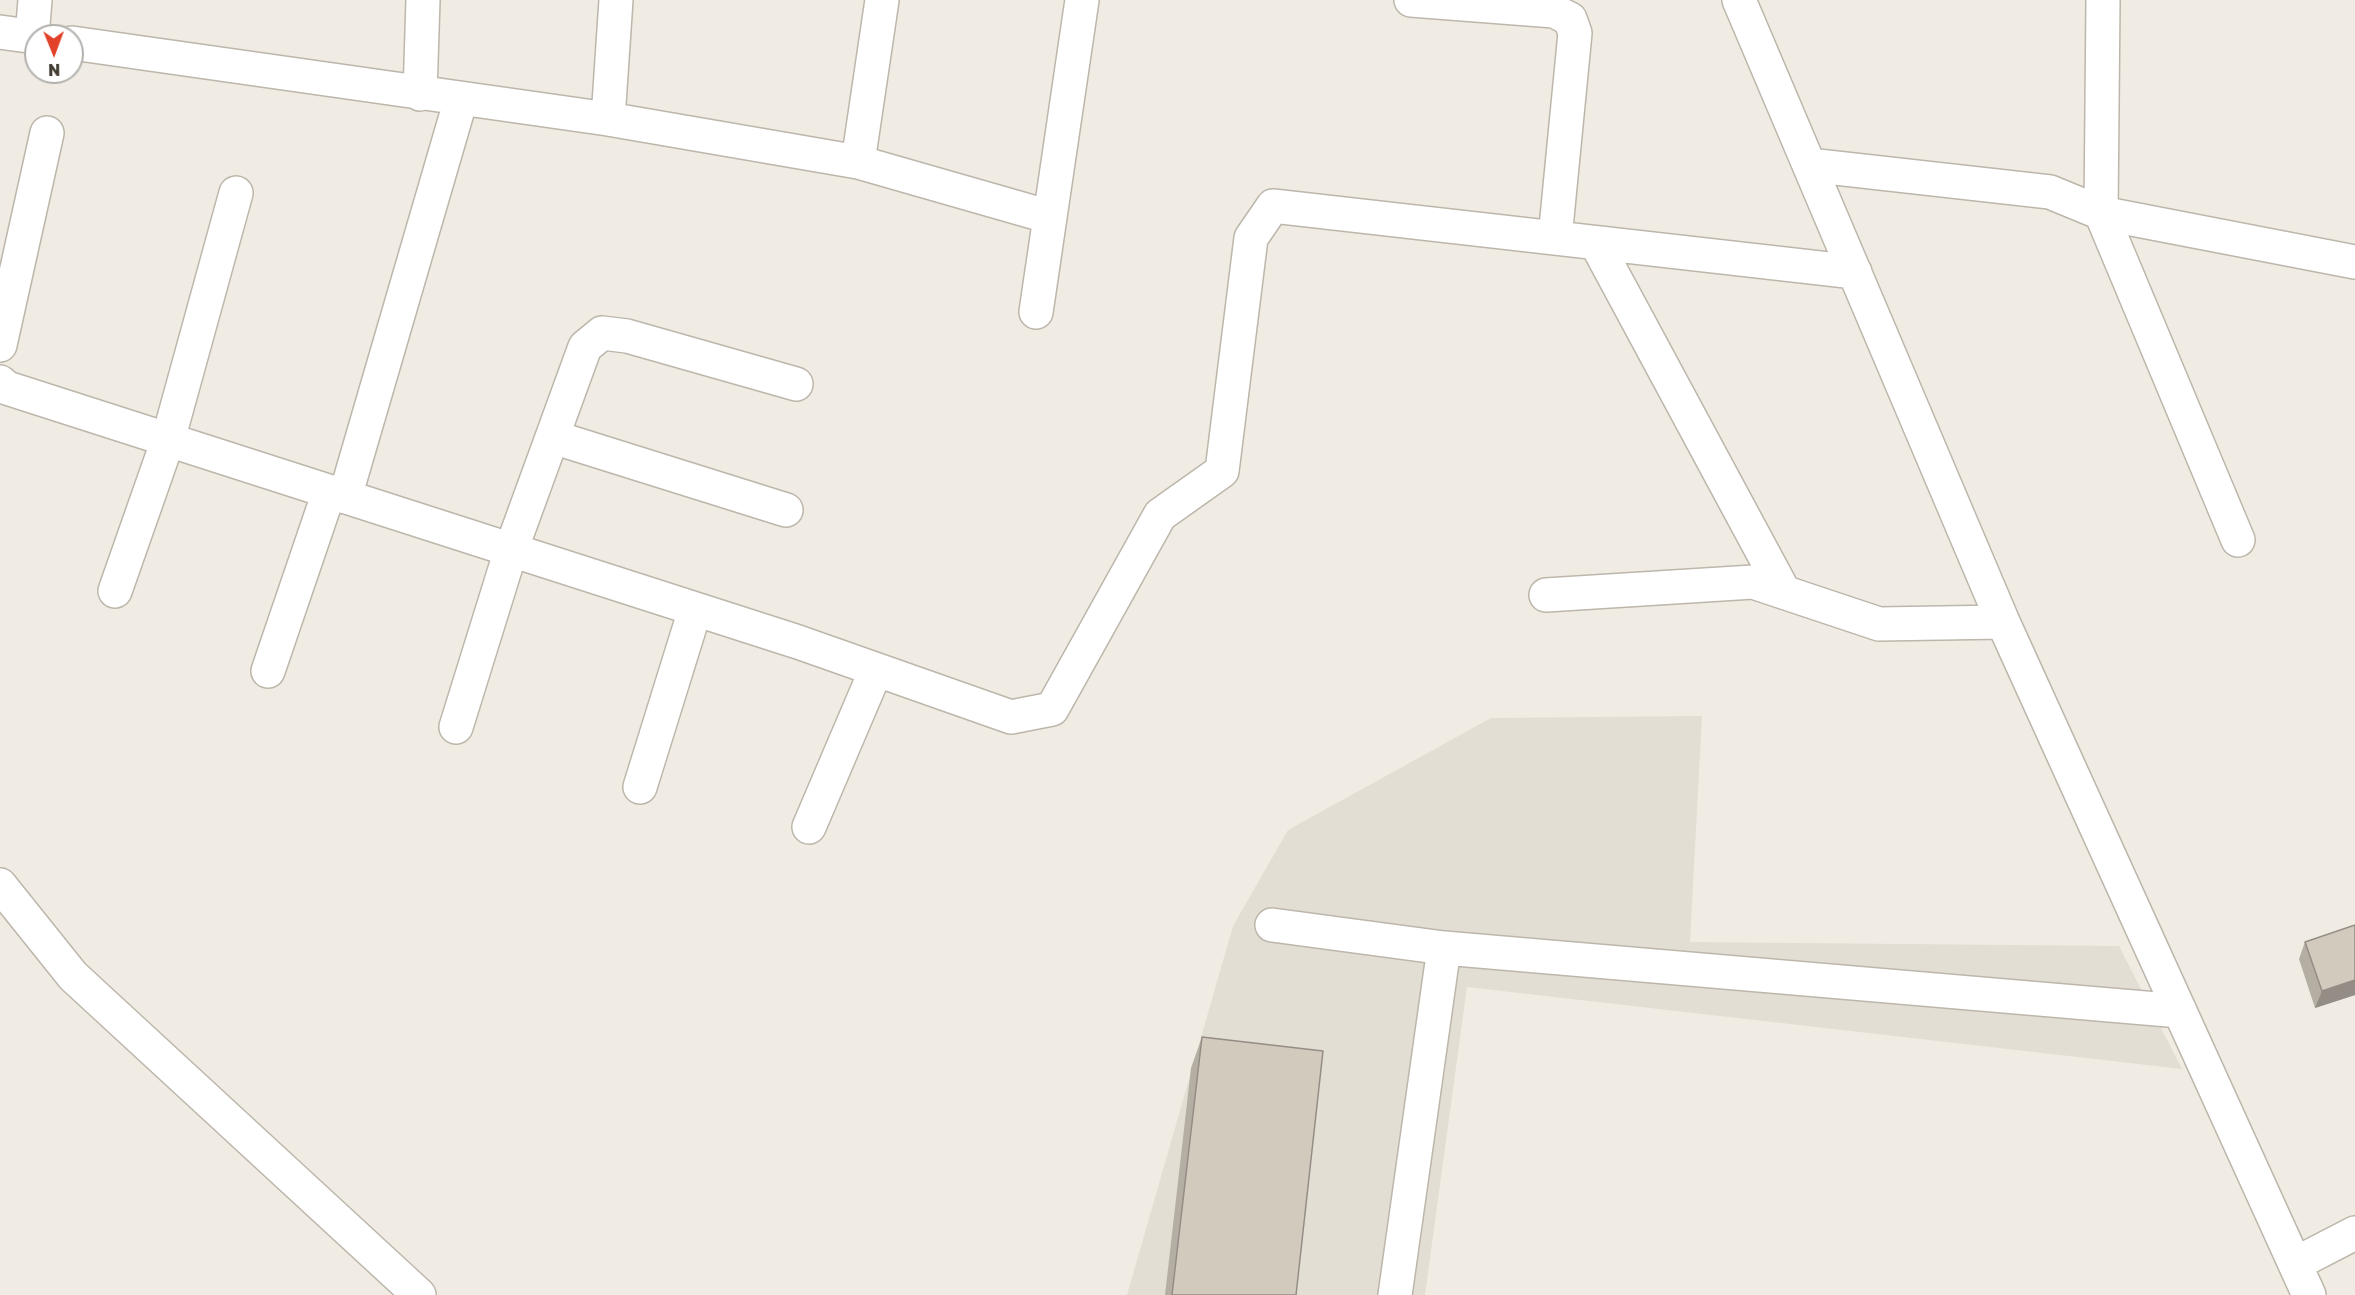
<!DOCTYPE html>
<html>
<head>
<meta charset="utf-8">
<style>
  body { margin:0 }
  #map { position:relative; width:2355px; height:1295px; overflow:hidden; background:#f0ece4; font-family:"Golos Text",sans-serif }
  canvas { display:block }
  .north { position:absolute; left:24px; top:24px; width:60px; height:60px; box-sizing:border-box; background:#fff; border:2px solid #b3b1ae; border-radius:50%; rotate:179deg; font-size:16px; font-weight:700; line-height:24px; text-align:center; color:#423c35 }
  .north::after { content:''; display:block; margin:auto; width:21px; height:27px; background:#e2412a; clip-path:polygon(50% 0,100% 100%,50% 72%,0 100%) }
</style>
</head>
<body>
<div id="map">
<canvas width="2355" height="1295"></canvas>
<div class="north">N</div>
</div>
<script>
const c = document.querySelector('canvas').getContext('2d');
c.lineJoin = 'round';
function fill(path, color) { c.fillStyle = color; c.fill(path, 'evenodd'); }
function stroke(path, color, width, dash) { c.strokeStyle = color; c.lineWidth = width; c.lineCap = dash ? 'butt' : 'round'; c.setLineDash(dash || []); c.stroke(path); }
fill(new Path2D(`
  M1702 716 1690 942 2119 946 2182 1069 1467 987 1425 1295H1127L1233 926 1288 830 1491 718Z`), '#e3ded3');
const minor = new Path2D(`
  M1411 0 1554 11 1570 19 1575 33 1555 238
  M1739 0 2003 622 2309 1295
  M2103 0 2101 213 2238 540
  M0 32 36 37
  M32 37 35 0
  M72 43 608 119 858 162 1050 217
  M420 94 423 0
  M608 119 616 0
  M858 162 882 0
  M1809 165 2050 192 2101 213 2355 262
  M1596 243 1784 592
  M1036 312 1082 0
  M0 345 47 133
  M0 382 7 388 798 642 1011 717 1052 709 1160 515 1222 471 1251 238 1273 206 1855 272
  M553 437 786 510
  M345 497 461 99
  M115 591 168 440 236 193
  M1546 595 1753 582 1879 624 2003 622
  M268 671 329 492
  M456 727 511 550 585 347 602 333 627 336 796 384
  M640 787 695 610
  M809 827 876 670
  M0 885 73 976 419 1295
  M1272 925 1444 948 2180 1011
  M2295 1264 2355 1233
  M1395 1295 1444 948`);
stroke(minor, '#bdb6ab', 36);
stroke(minor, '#fff', 33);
fill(new Path2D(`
  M2355 925V995L2315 1008 2299 959 2305 942Z
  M1202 1037 1296 1295H1165L1191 1068Z`), '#b5aea3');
fill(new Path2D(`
  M2355 980V995L2315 1008 2322 991Z`), '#948d85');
const building = new Path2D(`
  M2355 925V980L2322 991 2305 942Z
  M1202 1037 1323 1051 1296 1295H1172Z`);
fill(building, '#d3cabe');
stroke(building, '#948d85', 1.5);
</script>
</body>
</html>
